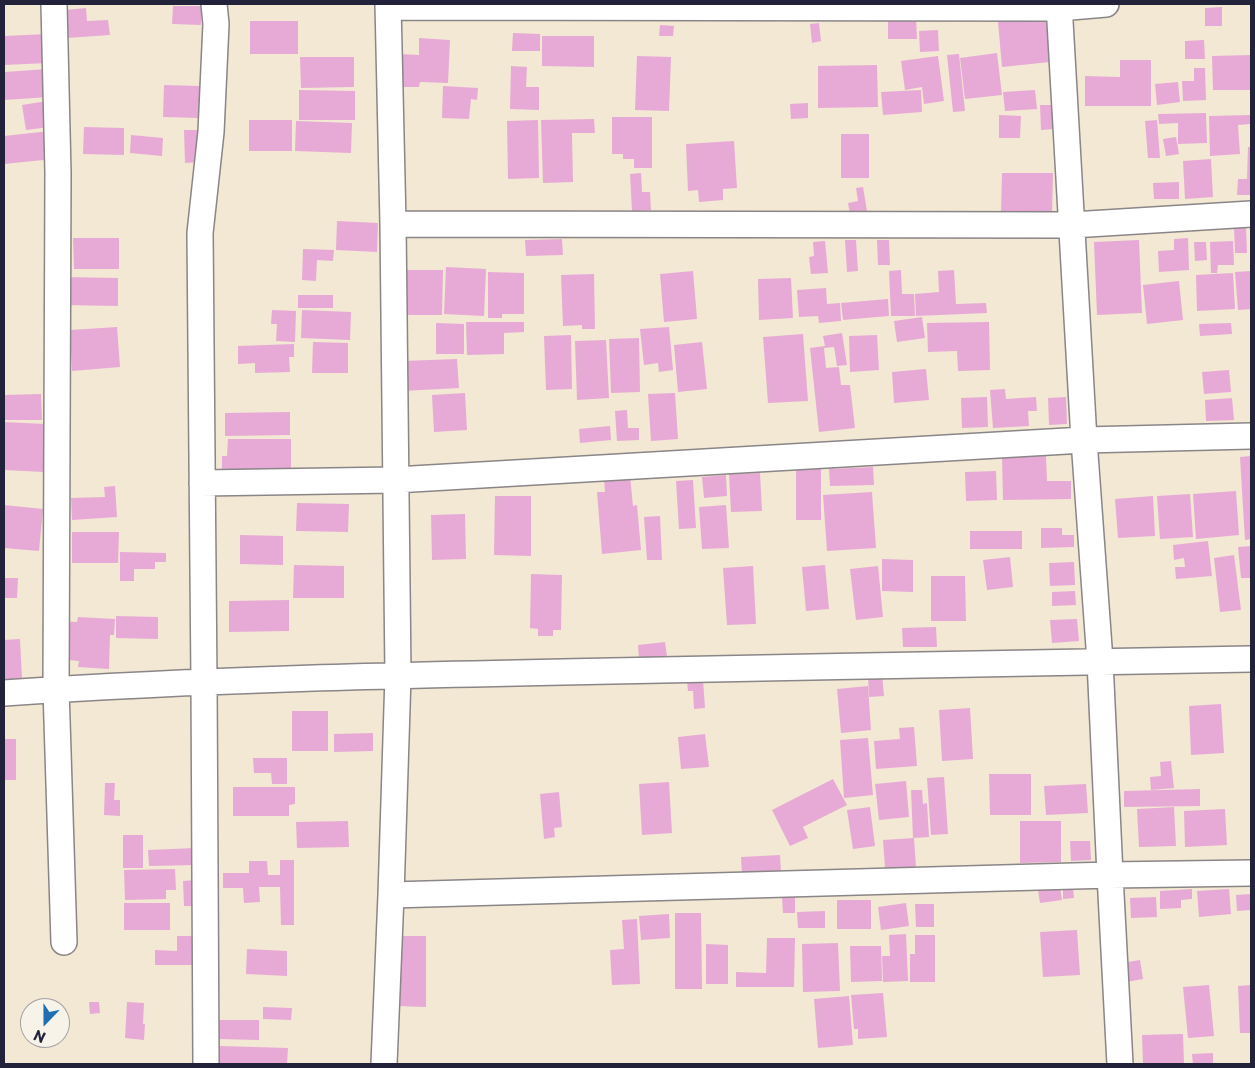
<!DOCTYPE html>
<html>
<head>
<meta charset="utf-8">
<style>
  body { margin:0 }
  #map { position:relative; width:1255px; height:1068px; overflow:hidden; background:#f3e8d3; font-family:"Playpen Sans",sans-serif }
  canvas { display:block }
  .frame { position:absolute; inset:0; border:5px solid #22223b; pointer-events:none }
  .north { position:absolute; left:20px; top:998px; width:50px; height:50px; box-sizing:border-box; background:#f7f3e8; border:1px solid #a29fa3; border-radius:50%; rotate:202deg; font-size:14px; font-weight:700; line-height:20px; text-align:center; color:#22223b }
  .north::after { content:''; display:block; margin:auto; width:18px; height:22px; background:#1f6fb2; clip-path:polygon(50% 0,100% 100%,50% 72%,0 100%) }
</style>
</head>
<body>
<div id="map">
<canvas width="1255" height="1068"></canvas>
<div class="frame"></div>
<div class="north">N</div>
</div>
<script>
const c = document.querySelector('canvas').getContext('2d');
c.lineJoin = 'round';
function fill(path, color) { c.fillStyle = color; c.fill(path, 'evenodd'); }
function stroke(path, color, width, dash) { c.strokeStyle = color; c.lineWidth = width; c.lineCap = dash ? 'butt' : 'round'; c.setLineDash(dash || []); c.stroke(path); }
fill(new Path2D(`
  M173 6H201V25L172 24Z
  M1222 7V26H1205V8Z
  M86 8 87 21 108 20 110 35 67 38 65 10Z
  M916 18 917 39H888V19Z
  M1046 18 1050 62 1002 67 998 22Z
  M250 21H298V54H250Z
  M819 23 821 41 812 43 810 24Z
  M660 25 674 26 673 36H659Z
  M938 30 939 51 920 52 919 31Z
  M513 33 540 34V51H512Z
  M47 34 48 63 4 65V36Z
  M542 36H594V67L542 66Z
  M419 38 450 40 448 83 420 82 419 87H399L400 54 419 55Z
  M1204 40 1205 59H1185V41Z
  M997 53 1002 95 965 99 960 58Z
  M959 54 965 111 953 112 947 55Z
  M1251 55V90H1213L1212 56Z
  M637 56 671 57 669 111 635 110Z
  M938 56 944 101 924 104 922 87 905 90 901 61Z
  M300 57H354V87L301 88Z
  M1120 60H1151V106H1085V76L1120 77Z
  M877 65 878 107 818 108V66Z
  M511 66 527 67 526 87H539V110L510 109Z
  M1194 68H1205L1206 100 1183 101 1182 81H1194Z
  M48 69 50 97 4 100V72Z
  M1178 82 1180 102 1157 105 1155 84Z
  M164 85 199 86V118L163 117Z
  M443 86 478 88 477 100 471 99 469 119 442 118Z
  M299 90 355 91V120H299Z
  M921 90 922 112 883 115 881 92Z
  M1035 90 1037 109 1005 111 1003 92Z
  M47 101 50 127 26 130 22 105Z
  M808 103V118L791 119 790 104Z
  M1040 105H1053L1054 129 1041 130Z
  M1206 113 1207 143 1178 144V123L1159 124 1158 114Z
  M999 115 1021 116 1020 138H999Z
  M1251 115V124L1238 125 1240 154 1210 156 1209 116Z
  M612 117H652V168H634V159H623V154H612Z
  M594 119 595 133H572L573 182 543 183 541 120Z
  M249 120H292V151H249Z
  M538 120 539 178 508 179 507 121Z
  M1157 120 1160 158H1148L1145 121Z
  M296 121 352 123 351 153 295 151Z
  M84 127 124 128V155L83 154Z
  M184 130H200L201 162 185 163Z
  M50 131 53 159 4 164V136Z
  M841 134H869V178H841Z
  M131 135 163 138 162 156 130 153Z
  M1176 137 1179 154 1166 156 1163 139Z
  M734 141 737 188 723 189V200L699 202 698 190 688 191 686 144Z
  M1248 147H1251V195H1237L1238 179H1247Z
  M1211 159 1213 197 1185 199 1183 161Z
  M641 173 642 192H650L651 210 632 211 630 174Z
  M1002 173H1053L1052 213 1001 212Z
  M1179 182V199H1154L1153 183Z
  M863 187 867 211 850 214 848 203 858 201 856 188Z
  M337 221 378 223 377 252 336 250Z
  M1246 226 1247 253H1235L1234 227Z
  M73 238H119V269H74Z
  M1188 238 1189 270 1159 272 1158 251 1174 250V239Z
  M562 239 563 255 526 256 525 240Z
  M845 240H856L858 271 847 272Z
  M877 240H889L890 265H878Z
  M1139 240 1142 313 1097 315 1094 242Z
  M825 241 828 273 811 274 809 257 814 256 813 242Z
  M1233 241 1234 265H1218L1217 273H1211L1210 242Z
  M1194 242H1206L1207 260 1195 261Z
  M303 249 334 250 333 261 317 260 316 281 302 280Z
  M446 267 486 269 484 316 444 314Z
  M402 270H443L442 315H402Z
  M901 270 902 294H914L915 316H891L889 271Z
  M954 270 956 304 986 303 987 313 916 316 915 294 939 292 938 271Z
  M693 271 697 319 664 322 660 274Z
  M1251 271V309L1238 310 1235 272Z
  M488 272 524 273V314H502V318H488Z
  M1233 273 1235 309 1197 311 1196 275Z
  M594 274 595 329H582V325L563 326 561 275Z
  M65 277 118 278V306L64 305Z
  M791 278 793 318 759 320 758 279Z
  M1179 281 1183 320 1147 324 1143 285Z
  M826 288 827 304 840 303 841 321 819 323 818 316 799 317 797 290Z
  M298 295H333V308H298Z
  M888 299 889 316 843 320 841 303Z
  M272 310 296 311 295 342 276 341 277 324H271Z
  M302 310 351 312 350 340 301 338Z
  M922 317 925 338 897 342 894 321Z
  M466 322H524V332L504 333V354L467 355Z
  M989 322 990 370 958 371 957 351 928 352 927 323Z
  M436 323 464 324V354H436Z
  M1231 323 1232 334 1200 336 1199 324Z
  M117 327 120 367 72 371 70 330Z
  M669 327 673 370 659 372 658 363 644 365 640 329Z
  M842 333 847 365 837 366 834 347 824 348 826 368 839 367 841 385H850L855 428 819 432 810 348 825 346 823 336Z
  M803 334 808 401 768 403 763 337Z
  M571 335 572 389 546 390 544 336Z
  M877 335 879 370 850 372 849 336Z
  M639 338 640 392 611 393 609 339Z
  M606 340 609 398 577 400 575 341Z
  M313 342 348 343V373H312Z
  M702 342 707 389 678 392 674 345Z
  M294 344V357H289L290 372 255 373V363L238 364V346Z
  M457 359 459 388 403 391 402 361Z
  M926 369 929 400 894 403 892 372Z
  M1229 370 1231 392 1204 394 1202 372Z
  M1005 389 1006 399 1036 397 1037 411H1028L1029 426 993 428 990 390Z
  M465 393 467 430 434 432 432 395Z
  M675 393 678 439 651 441 648 394Z
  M41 394 42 420H4V395Z
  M987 397 988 427 962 428 961 398Z
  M1066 397 1067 424 1049 425 1048 398Z
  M1232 398 1234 420 1206 421 1205 400Z
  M627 410 628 428H639V440L617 441 615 411Z
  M290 412V435L225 436V413Z
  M4 422 46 424 44 472 4 470Z
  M610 426 611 440 580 443 579 429Z
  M228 439H291V470H222V456H227Z
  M1046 456 1047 481H1071V499L1003 500 1002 457Z
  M1251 456V539L1245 540 1240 457Z
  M873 467 874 485 830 486 829 469Z
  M796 469H821V520H796Z
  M996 471 997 500 966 501 965 472Z
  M760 473 762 511 731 512 729 474Z
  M726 475 727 496 704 498 702 477Z
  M630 476 633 506 637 505 641 550 602 554 597 492H605L604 478Z
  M693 480 696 528 679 529 676 481Z
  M115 486 117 517 72 520 71 498 105 497 104 487Z
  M1236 491 1239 535 1196 539 1193 494Z
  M872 492 876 548 827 551 823 495Z
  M1190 494 1193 537 1160 539 1157 496Z
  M495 496H531V556L494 555Z
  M1153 496 1155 536 1118 538 1115 499Z
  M297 503 349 504 348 532 296 531Z
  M4 505 43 509 39 551 4 548Z
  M726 505 729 548 702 549 699 507Z
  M465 514 466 559 432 560 431 515Z
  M660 516 662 560H647L644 517Z
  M1041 528H1062V535H1074V547L1041 548Z
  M970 531H1022V549H970Z
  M72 532H119L118 563H72Z
  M240 535 283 536V565L240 564Z
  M1208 541 1212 576 1176 579 1175 567H1185L1184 558 1174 560 1173 545Z
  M1251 546V578H1241L1238 547Z
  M120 552 166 553V562H155V569H134V581H120Z
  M1234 555 1241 610 1220 612 1214 558Z
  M1010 557 1013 587 987 590 983 560Z
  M882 559 913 560V592L882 591Z
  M1074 562 1075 585 1050 586 1049 563Z
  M294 565 344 566V598H293Z
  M825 565 829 609 806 611 802 567Z
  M753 566 756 624 727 625 723 568Z
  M878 566 883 617 856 620 850 569Z
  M531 574 562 575 561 630H553V636H538V629L530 628Z
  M931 576H965L966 621H931Z
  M4 578H18L17 598H4Z
  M1075 591 1076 605 1052 606V592Z
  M289 600V631L229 632V601Z
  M116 616 158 617V639L116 638Z
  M78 617 115 619 114 635H110L109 669 78 667 79 661 58 659 60 621 77 622Z
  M1077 619 1079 641 1052 643 1050 620Z
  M936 627 937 647H903L902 628Z
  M20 639 22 679 4 680V640Z
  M665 642 667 656 639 659 638 645Z
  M882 673 884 696 869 697 868 674Z
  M703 680 705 708 694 709 693 691H688L687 681Z
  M868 686 871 730 841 733 837 689Z
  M1221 704 1224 753 1191 755 1189 706Z
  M970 708 973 759 942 761 939 710Z
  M292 711H328V751H292Z
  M914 727 917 766 876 769 874 741 900 739 899 728Z
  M373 733V751L334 752V734Z
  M705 734 709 767 681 769 678 737Z
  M868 738 873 795 844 798 840 740Z
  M4 739H16V780H4Z
  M253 758H287V784H272L271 773H254Z
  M1171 761 1174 788 1151 790 1150 777 1161 776 1160 762Z
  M989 774H1031V815H990Z
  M944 777 948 834 931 835 927 778Z
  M833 779 847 805 803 827 808 838 790 846 772 810Z
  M906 781 909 817 879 820 875 784Z
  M669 782 672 833 642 835 639 784Z
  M105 783H115L114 800H120V816L104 815Z
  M1086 784 1088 813 1046 815 1044 786Z
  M233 787H295V804L289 805V816H233Z
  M1200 789V806L1124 807V791Z
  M911 790H922L923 804 927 803 929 837 913 838Z
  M559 792 562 827 554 828 555 837 544 839 540 794Z
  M870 807 875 846 853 849 847 810Z
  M1174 807 1176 846 1139 847 1137 809Z
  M1225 809 1227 845 1185 847 1184 811Z
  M348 821 349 847 297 848 296 822Z
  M1020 821H1061V862L1020 863Z
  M123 835H143V868H123Z
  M914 838 916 867 885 868 883 840Z
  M1070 841H1090L1091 860 1071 861Z
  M195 848 196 865 149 866 148 850Z
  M780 855 781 873 742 875 741 857Z
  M280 860H294V925H281L280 887H259L260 902 244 903 243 888H223V873H249V861H267L268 875H280Z
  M175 869 176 890H166V899L125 900 124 870Z
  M195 880 196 906H184L183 881Z
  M1060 887 1062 900 1040 903 1038 890Z
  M1063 888H1073L1074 898 1063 899Z
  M1192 889V899L1181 900V908L1160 909V891Z
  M1229 889 1231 914 1199 917 1197 891Z
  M1251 894V910L1237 911 1236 895Z
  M782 897H795V913H783Z
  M1156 897 1157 917 1131 918 1130 898Z
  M837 900H871V929H837Z
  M124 903H170V930H124Z
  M906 903 909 926 881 930 878 907Z
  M915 904H934V927H916Z
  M825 911V928H798L797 912Z
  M675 913H701L702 989H675Z
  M669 914 670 938 641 940 639 916Z
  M637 919 640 984 612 985 610 950 624 949 622 920Z
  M1077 930 1080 975 1043 977 1040 932Z
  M906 934 908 981 883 982 882 956H890L889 935Z
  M915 935H935V982H910V954H915Z
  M177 936H197L196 965H155V950L177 951Z
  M396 936H426V1007L396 1006Z
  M767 938H795L794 987H736V972L766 973Z
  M838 943 840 991 803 992 802 944Z
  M706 944 728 945V984H706Z
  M850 946H881L882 981 851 982Z
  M247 949 287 951V976L246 974Z
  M1140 960 1143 979 1126 982 1122 963Z
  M1209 985 1214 1036 1188 1038 1183 987Z
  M1251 985V1033H1240L1238 986Z
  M883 993 887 1037 858 1039V1029H854L851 995Z
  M849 996 853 1045 818 1048 814 999Z
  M89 1002H99L100 1013 90 1014Z
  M127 1002 144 1003 143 1024H145L144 1040 125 1038Z
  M263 1007 292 1008 291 1020 263 1019Z
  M218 1020H259V1040L218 1039Z
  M1183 1034 1184 1064H1143L1142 1035Z
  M220 1046 288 1048 287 1064H220Z
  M1213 1053V1064H1193L1192 1054Z`), '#e7aad6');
const minor = new Path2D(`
  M54 4 58 173 56 689 64 942
  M1059 4 1084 440 1100 661 1110 875 1120 1064
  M388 7 1059 8 1106 4
  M393 224 1072 225 1251 214
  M202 483 395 480 1084 440 1251 436
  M4 693C206 679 409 675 612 671 825 667 1038 662 1251 659
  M391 895 1110 875 1251 873
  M206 1064 204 682 200 233 211 132 216 24 214 4
  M384 1064 391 895 398 676 393 224 388 4`);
stroke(minor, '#8a8587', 28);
stroke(minor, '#fff', 25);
</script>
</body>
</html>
